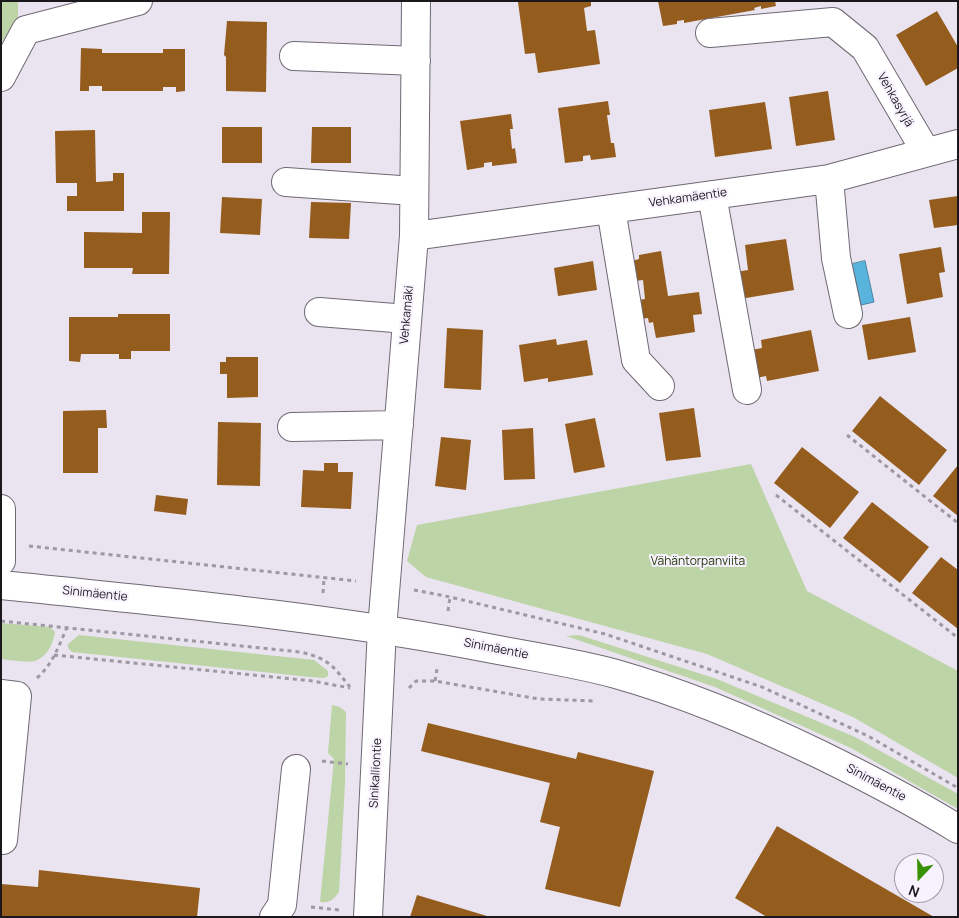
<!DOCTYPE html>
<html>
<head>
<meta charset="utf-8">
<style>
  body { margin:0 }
  #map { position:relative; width:959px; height:918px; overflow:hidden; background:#eae3f0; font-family:Manrope,sans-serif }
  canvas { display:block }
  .frame { position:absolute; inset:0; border:2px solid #1b181d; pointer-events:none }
  .north { position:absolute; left:894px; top:853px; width:50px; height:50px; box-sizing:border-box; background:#f8f1fe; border:1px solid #a09aa4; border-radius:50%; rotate:201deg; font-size:14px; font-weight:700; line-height:20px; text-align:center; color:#1b181d }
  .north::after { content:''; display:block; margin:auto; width:18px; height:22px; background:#389204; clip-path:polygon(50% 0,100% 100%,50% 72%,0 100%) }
</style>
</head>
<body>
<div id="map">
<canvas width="959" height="918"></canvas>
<div class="frame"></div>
<div class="north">N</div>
</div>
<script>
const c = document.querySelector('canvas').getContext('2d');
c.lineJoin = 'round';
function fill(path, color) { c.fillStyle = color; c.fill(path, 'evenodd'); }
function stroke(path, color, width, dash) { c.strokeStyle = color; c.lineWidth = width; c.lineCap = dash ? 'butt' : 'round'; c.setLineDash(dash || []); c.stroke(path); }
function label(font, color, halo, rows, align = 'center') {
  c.font = font + ' Manrope,sans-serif'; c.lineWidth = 4; c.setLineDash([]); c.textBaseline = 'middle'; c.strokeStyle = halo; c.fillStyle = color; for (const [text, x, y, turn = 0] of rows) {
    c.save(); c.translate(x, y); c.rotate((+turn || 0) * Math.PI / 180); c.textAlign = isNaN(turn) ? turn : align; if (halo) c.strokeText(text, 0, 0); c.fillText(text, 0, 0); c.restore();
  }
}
fill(new Path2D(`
  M1 1H18V21L1 43Z
  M751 464 807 591 958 671V778L853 717 707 654 426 577 407 561 417 525Z
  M1 623 50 627 55 632C53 644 47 657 35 661 28 663 9 660 1 659Z
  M79 635 314 660 328 671V676L324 678 310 677 72 652 68 648V644Z
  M579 635 717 679 855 737 958 794V809L851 748 715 687 566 636Z
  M332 705 340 707 346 712 345 783 339 892C333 900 330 903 320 902L334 759 328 753Z`), '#bcd4a6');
const water = new Path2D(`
  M865 261 874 302 861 305 852 264Z`);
fill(water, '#58b4dd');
stroke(water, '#4685a3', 1);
fill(new Path2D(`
  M523 1H591V6L584 8 587 31 595 30 600 64 538 73 535 53 525 54 518 2Z
  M658 1H775L776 6 761 9V6L754 8 755 10 684 23V20L677 21V24L663 26Z
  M937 11 958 47V68L926 86 896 35Z
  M227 21 267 22 266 92 226 91V57L224 55Z
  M81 48 102 49V53H163V49H185V91L176 92V87H163V91H102V86H89V91H80Z
  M828 91 835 140 796 146 789 97Z
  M608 101 610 115H607L611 143H614L616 157 591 160 590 155 583 156V161L565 163 558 108Z
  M765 102 772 149 715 157 709 110Z
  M511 114 513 129H510L512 149 515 148 517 163 492 166V162L484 163V167L467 170 460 121Z
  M222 127H262V163H222Z
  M312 127H351V163H311Z
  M95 130 96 182 113 181V173H124V211H67V196H77V183H56L55 131Z
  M958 196V225L934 228 929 200Z
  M222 197 262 199 260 235 220 233Z
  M311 202 351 203 349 239 309 238Z
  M142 212H170L169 274H132L133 268H84V232L142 233Z
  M786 239 794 290 740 299 736 272 748 270 745 245Z
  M941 247 945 272 939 273 943 297 907 304 899 254Z
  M661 251 668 296 699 292 702 314 693 315 695 332 656 338 653 322 649 323 648 318 641 319 638 300 645 299 643 280 635 281 632 261 639 259V255Z
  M593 261 597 290 558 296 554 268Z
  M118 314H170V351H131V359H119V354H81L80 362 69 361V317H118Z
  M910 317 916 352 868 360 862 325Z
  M447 328 483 330 481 390 444 388Z
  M811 330 819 371 767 381 766 376 751 379 746 351 762 348 761 340Z
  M556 339 557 345 587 340 593 375 548 382V378L524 382 519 345Z
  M226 357H258V397L227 398V374H220V362H226Z
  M880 396 947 450 919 485 852 431Z
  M694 408 701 457 666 461 659 413Z
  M106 410 107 428H98V473H63V411Z
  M595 418 605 467 574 473 565 424Z
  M218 422 261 423 260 486 217 485Z
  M533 428 535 479 504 480 502 430Z
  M441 437 471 440 466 490 435 486Z
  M802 447 859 492 830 528 774 483Z
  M324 463H338V472H353L351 509 301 507 303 470 324 471Z
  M958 465V516L933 496Z
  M156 495 188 499 186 515 154 511Z
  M872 502 929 547 900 583 843 538Z
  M941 557 958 570V629L912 593Z
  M428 723 576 759 578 752 654 771 620 907 545 889 560 827 540 822 550 783 421 751Z
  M777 826 934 917H767L735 898Z
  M39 870 200 888 197 917H1V884L38 887Z
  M417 895 487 916V917H410Z`), '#945c1d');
const minor = new Path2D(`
  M710 33 833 22 865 48 926 152
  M294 56 416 61
  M1 77 26 30 138 1
  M829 179 836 258 848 314
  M286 182 414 191
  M712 195 747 390
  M611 209 636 360 660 386
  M414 236 829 179 958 144
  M319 312 407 319
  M292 427 399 425
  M1 509V561
  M1 694 17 696 3 840H1
  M274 917 282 905 296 769
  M368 917 382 629 414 236 416 1`);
const major = new Path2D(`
  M1 585C166 602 331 617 493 649 534 657 576 663 616 674 687 694 755 723 821 755 868 778 914 802 958 829`);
stroke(minor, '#6f6974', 30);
stroke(major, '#6f6974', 30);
stroke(new Path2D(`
  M847 435 958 523
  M776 495 958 638
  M29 546 356 581
  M414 590 450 597 605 634 762 687 868 736 958 788
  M323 593 324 578
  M448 611 450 597
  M1 621 300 652C328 658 333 666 350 687
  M54 655 313 681 350 688
  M37 678C52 665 59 646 67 627
  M435 681 437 669
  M409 688 416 681H435L539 699 596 701
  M322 761 348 764
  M311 907 339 910`), '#9d98a2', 3, [4, 4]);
stroke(minor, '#fff', 28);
stroke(major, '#fff', 28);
label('12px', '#1b181d', '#f8f1fe', [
  ["Vehkasyrjä",895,100,60],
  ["Vehkamäentie",688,198,-8],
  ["Vehkamäki",407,315,-85],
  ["Sinimäentie",95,594,6],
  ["Sinimäentie",496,649,11],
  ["Sinikalliontie",376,773,-87],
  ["Sinimäentie",876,783,28]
]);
label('12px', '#1d3300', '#f8f1fe', [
  ["Vähäntorpanviita",698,562]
]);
</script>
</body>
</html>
